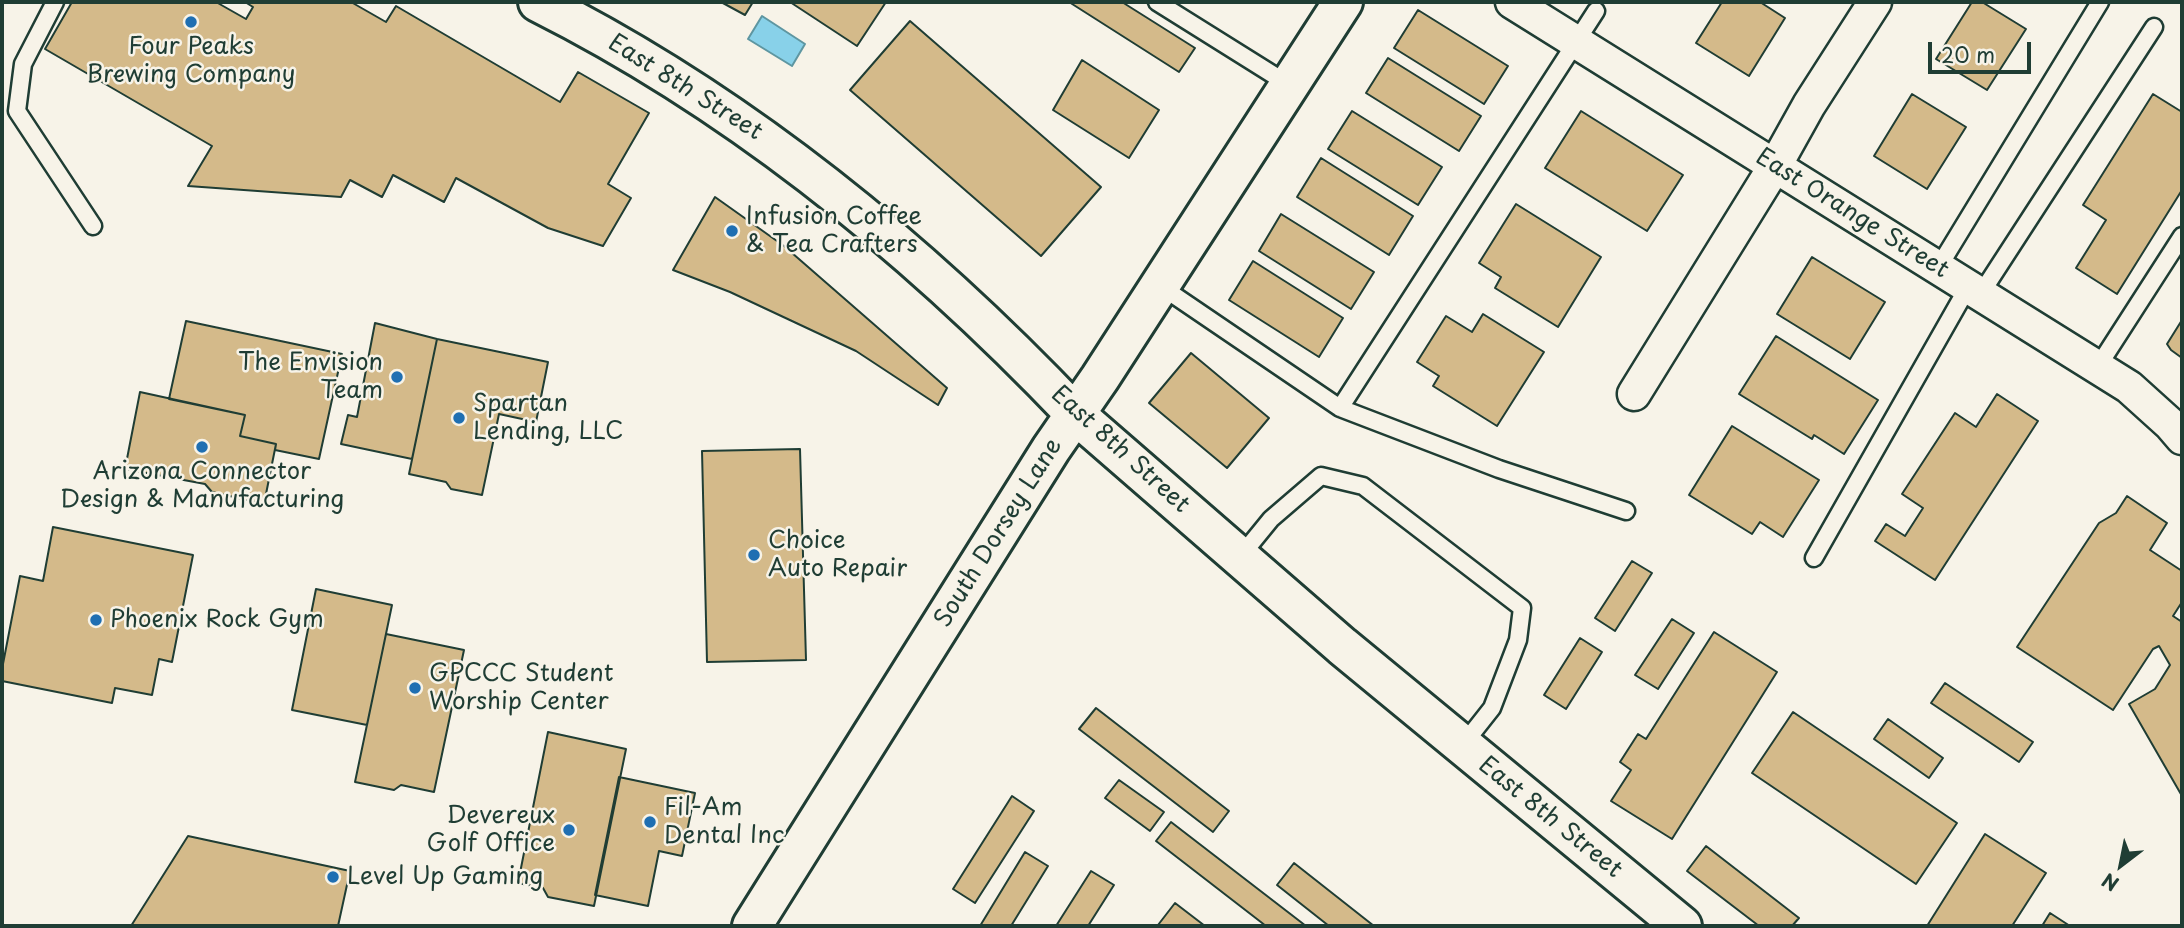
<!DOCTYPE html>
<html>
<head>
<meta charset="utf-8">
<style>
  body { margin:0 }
  #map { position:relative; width:2184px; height:928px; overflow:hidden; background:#f7f3e8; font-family:"Playpen Sans",sans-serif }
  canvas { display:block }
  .frame { position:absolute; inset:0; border:4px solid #1f3d34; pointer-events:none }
  .north { position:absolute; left:2086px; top:830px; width:70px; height:70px; -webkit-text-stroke:5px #f7f3e8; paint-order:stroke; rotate:212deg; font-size:19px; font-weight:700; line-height:28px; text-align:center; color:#1f3d34 }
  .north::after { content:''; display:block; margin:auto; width:24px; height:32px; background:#1f3d34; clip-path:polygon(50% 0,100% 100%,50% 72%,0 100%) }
  .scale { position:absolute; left:1928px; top:42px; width:103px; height:32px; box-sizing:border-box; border:4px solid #1f3d34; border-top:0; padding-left:9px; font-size:21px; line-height:24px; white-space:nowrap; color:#1f3d34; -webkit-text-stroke:5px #f7f3e8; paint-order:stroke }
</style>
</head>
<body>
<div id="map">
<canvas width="2184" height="928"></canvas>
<div class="frame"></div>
<div class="north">N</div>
<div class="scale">20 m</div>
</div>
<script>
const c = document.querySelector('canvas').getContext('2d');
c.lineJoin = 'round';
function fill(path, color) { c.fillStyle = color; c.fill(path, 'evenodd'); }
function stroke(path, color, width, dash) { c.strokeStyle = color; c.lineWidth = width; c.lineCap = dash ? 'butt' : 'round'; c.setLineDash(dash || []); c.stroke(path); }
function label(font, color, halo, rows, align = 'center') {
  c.font = font + ' "Playpen Sans",sans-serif'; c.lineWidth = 5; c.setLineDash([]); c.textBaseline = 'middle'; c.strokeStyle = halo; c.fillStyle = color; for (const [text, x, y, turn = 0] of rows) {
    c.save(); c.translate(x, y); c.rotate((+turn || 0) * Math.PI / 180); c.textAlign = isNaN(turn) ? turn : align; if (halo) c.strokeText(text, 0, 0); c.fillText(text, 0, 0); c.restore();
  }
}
const water = new Path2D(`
  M762 16 805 44 792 66 748 39Z`);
fill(water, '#88d1e9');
stroke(water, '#5e96a1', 2);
const building = new Path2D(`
  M72 2H216L246 19 253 7 245 2H351L386 22 396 6 560 102 578 72 649 113 608 184 631 198 603 246 548 228 456 178 444 202 393 175 382 197 350 180 341 197 188 186 212 146 45 49Z
  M721 2H753L745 15Z
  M790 2H886L857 46Z
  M1069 2H1122L1195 48 1179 72Z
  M1722 2H1760L1785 18 1749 76 1696 43Z
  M1972 2H1982L2026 29 1987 90 1936 59Z
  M1418 10 1508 66 1484 104 1394 48Z
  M910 21 1101 187 1041 256 850 90Z
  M1388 58 1481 116 1459 151 1366 93Z
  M1082 60 1159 110 1129 158 1053 110Z
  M1912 94 1966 127 1927 189 1874 156Z
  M2153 94 2182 112V190L2117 294 2076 268 2106 220 2083 205Z
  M1352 111 1442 167 1418 205 1328 149Z
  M1581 111 1683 175 1647 231 1545 168Z
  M1321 158 1413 216 1389 255 1297 197Z
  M715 197 784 246 947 388 938 405 856 351 730 292 673 270Z
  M1516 204 1601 257 1558 327 1495 288 1501 277 1479 263Z
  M1281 214 1374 272 1351 309 1259 251Z
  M1812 257 1885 302 1850 359 1777 314Z
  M1253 261 1343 318 1319 357 1229 300Z
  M1483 314 1544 352 1497 426 1433 386 1439 376 1417 362 1446 316 1472 332Z
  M2182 320V358L2171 350 2167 344Z
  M186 321 342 354 319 459 275 450 276 444 240 436 245 415 169 399Z
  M375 323 437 339 412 459 341 444 348 415 357 417Z
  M1776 336 1878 400 1844 454 1814 435 1812 439 1739 394Z
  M437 339 548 362 536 422 499 414 482 495 451 489 446 482 409 474Z
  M1191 353 1269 418 1227 468 1149 403Z
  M140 392 245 415 240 436 276 444 264 504 212 492 205 484 125 469Z
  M1997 394 2038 421 1935 580 1875 541 1886 524 1905 536 1923 508 1902 494 1955 413 1976 427Z
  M1732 426 1819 480 1783 537 1760 522 1752 534 1689 495Z
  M800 449 806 660 707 662 702 451Z
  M2127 496 2167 523 2150 550 2182 571V602L2173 616 2182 622V796L2129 704 2155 689 2170 665 2159 646 2153 649 2113 710 2017 647 2099 523 2116 513Z
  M53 527 193 555 172 662 159 659 152 695 115 688 112 703 2 681V669L20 576 43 581Z
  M1632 561 1652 573 1615 631 1595 618Z
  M316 589 392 605 367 725 292 710Z
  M1672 619 1694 633 1658 689 1635 675Z
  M1714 632 1777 672 1672 839 1611 801 1631 770 1620 762 1638 734 1646 739Z
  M386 634 464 650 434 792 401 785 394 790 355 782Z
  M1580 638 1602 652 1566 709 1544 695Z
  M1945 683 2033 742 2019 762 1931 703Z
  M1096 708 1229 811 1213 832 1079 729Z
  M1793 712 1957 823 1916 884 1752 773Z
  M1888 719 1943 758 1929 778 1874 739Z
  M548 732 626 749 594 906 548 897 543 888 518 883Z
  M619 777 695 793 682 856 659 851 648 906 595 895Z
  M1119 780 1164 812 1150 831 1105 798Z
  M1012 796 1034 811 975 903 953 889Z
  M1171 822 1306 926H1266L1156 841Z
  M1985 834 2046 873 2012 926H1927Z
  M188 836 350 871 338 926H131Z
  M1706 846 1799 918 1792 926H1759L1687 871Z
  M1025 852 1048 866 1011 926H980Z
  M1294 863 1374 926H1329L1277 885Z
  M1091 871 1114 885 1088 926H1056Z
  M1175 903 1205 926 1158 925Z
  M2050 913 2070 926H2042Z`);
fill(building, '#d4ba8a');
stroke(building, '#1f3d34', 2);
const service = new Path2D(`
  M55 2 23 64 17 111 93 226
  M1157 2 1288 84
  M1938 268 2100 2
  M1159 285 1340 408 1499 469 1626 511
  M1980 295 2154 27
  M2097 368 2182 236
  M1340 408 1596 11
  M1240 557 1271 519 1321 476 1363 486 1522 608 1518 640 1492 708 1462 746
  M1814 558 1968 287`);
const minor = new Path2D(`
  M1512 2 2129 387 2170 424 2182 438
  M1634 394 1775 166 1809 105 1875 2`);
const tertiary = new Path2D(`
  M538 2C741 104 919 250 1075 414L1342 646 1682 926
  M752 926 1051 449 1100 378 1343 2`);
stroke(service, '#1f3d34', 21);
stroke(minor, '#1f3d34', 37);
stroke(tertiary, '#1f3d34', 44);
stroke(service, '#f7f3e8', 16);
stroke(minor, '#f7f3e8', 32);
stroke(tertiary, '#f7f3e8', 38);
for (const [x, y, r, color] of [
  [191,22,7,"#1f6fb2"],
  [732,231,7,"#1f6fb2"],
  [397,377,7,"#1f6fb2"],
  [459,418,7,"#1f6fb2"],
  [202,447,7,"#1f6fb2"],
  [754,555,7,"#1f6fb2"],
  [96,620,7,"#1f6fb2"],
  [415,688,7,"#1f6fb2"],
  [650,822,7,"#1f6fb2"],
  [569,830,7,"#1f6fb2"],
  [333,877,7,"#1f6fb2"]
]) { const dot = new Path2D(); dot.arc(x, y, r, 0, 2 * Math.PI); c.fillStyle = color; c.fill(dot); stroke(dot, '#f7f3e8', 2.5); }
label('24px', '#1f3d34', '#f7f3e8', [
  ["Four Peaks",191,47,"center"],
  ["Brewing Company",191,75,"center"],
  ["Infusion Coffee",746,217],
  ["& Tea Crafters",746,245],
  ["The Envision",383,363,"right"],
  ["Team",383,391,"right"],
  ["Spartan",473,404],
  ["Lending, LLC",473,432],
  ["Arizona Connector",202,472,"center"],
  ["Design & Manufacturing",202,500,"center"],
  ["Choice",768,541],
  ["Auto Repair",768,569],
  ["Phoenix Rock Gym",110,620],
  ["GPCCC Student",429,674],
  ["Worship Center",429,702],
  ["Fil-Am",664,808],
  ["Dental Inc",664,836],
  ["Devereux",555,816,"right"],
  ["Golf Office",555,844,"right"],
  ["Level Up Gaming",347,877]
], 'left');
label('24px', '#1f3d34', '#f7f3e8', [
  ["East 8th Street",685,88,32],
  ["East Orange Street",1852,214,32],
  ["East 8th Street",1120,450,42],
  ["South Dorsey Lane",999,533,-58],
  ["East 8th Street",1550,818,39]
]);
</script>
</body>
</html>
